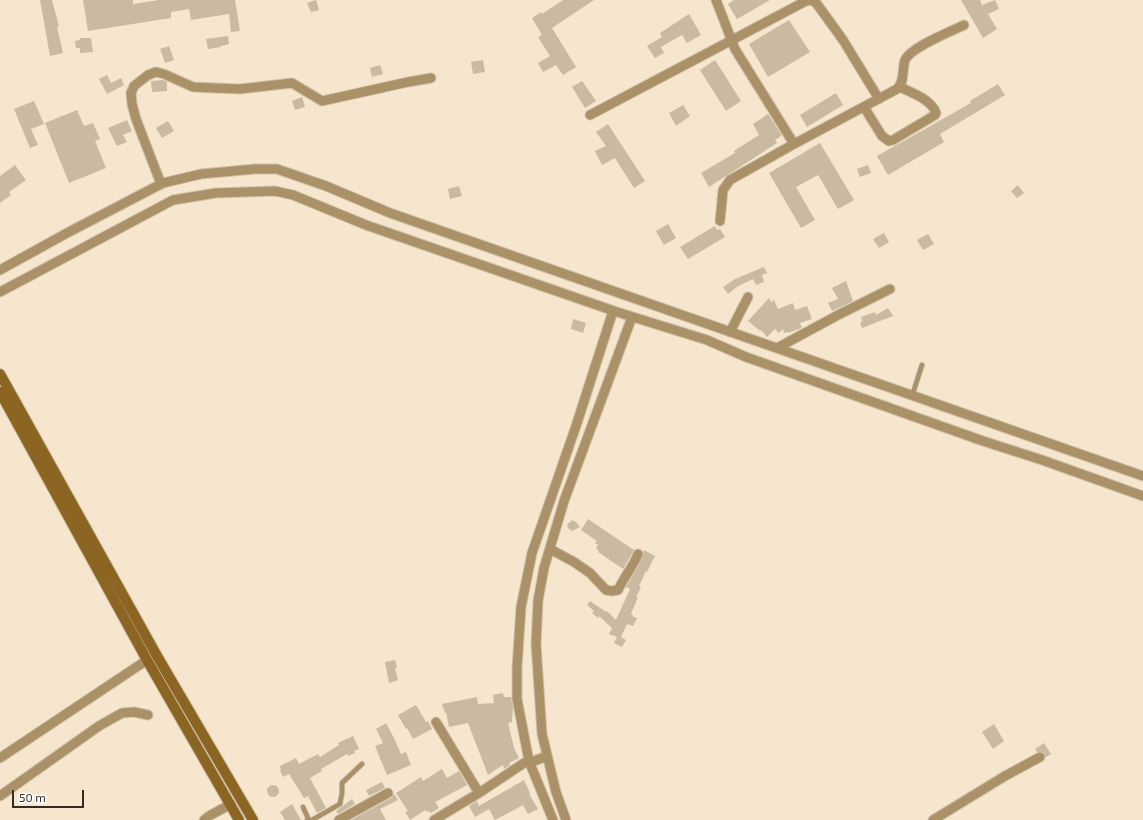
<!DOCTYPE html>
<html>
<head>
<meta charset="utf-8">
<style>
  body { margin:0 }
  #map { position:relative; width:1143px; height:820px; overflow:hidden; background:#f6e6cd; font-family:"Exo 2",sans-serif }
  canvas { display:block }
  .scale { position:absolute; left:12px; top:790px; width:72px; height:18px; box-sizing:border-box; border:2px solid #322c23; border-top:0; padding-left:5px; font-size:12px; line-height:14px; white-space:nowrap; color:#322c23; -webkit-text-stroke:3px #fff; paint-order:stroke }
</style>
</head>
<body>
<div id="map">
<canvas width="1143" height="820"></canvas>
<div class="scale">50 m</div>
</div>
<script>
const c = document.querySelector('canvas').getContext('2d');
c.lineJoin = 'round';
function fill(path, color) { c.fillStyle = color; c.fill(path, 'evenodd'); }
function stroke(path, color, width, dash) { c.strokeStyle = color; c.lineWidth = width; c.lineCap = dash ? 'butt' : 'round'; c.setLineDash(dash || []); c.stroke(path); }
fill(new Path2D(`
  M40 0H52L59 27H57L63 53 50 56Z
  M83 0H133V4L159 0H235L240 31 231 32 229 14 191 20 189 9 171 12V18L88 31Z
  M316 0 319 10 311 12 307 3Z
  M563 0H594L552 28 576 67 563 75 556 65 543 72 538 63 550 56 538 37 542 35 532 18 541 12 542 14Z
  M734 0H770L737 19 728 4Z
  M961 0H980L982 5 995 0 999 9 988 14 997 29 983 38Z
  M689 14 701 35 687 43 682 35 661 47 664 53 655 58 647 46 662 37 660 33Z
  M789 20 810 52 768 77 749 44Z
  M228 36 229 44 221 46V47L208 49 206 39Z
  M80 38H91L93 52 80 53V48H76L75 41 80 40Z
  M169 46 174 60 165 63 160 49Z
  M483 60 485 72 473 74 471 62Z
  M715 60 741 101 726 111 700 70Z
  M380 65 383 74 372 77 370 68Z
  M107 75 111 83 121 78 124 85 107 94 99 79Z
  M163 80 167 82V91L152 92 151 81Z
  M582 81 596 101 585 108 572 87Z
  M998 84 1005 95 940 134 944 142 888 175 877 156 971 103 970 101Z
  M836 93 843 105 807 127 800 115Z
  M302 97 305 107 295 110 292 101Z
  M34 101 44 124 31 129 38 145 30 148 14 109Z
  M683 105 690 116 676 126 669 113Z
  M77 110 84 126 93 123 100 139 95 141 106 168 69 183 45 123Z
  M768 114 782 135 775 140 777 143 709 187 701 173 735 153 734 151 759 135 753 124Z
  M127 120 132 131 123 135 127 142 117 146 108 128Z
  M168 121 174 131 162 138 156 128Z
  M608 124 645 181 634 188 615 158 602 165 595 151 606 146 596 132Z
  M820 143 854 200 838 209 818 175 796 187 815 220 801 228 769 173Z
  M15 165 26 180 9 192 11 195 0 203V176Z
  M868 165 871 173 860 177 857 169Z
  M1018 185 1024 193 1017 198 1011 191Z
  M459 186 462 196 450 199 448 189Z
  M668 224 676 238 664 245 656 231Z
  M715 226 717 230 720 229 725 237 688 259 680 247Z
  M884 233 889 242 879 248 873 239Z
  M928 234 934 244 923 250 917 240Z
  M764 267 767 273 762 275 764 282 756 285 753 279 738 286 728 294 723 287 735 279Z
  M846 281 853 301 832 311 828 303 838 299 832 288Z
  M769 298 771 302 774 300 778 309 793 303 795 310 807 306 812 319 800 323 802 328 799 329 788 333V332L784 333 783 329 779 333 775 329 767 337 761 330 760 331 748 321Z
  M888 308 893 316 862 328 860 323 862 322 861 317 875 312 876 315Z
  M573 319 586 323 583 333 571 329Z
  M588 519 634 550 623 569 598 552 599 551 596 548 598 545 595 543 597 541 581 530Z
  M572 520 576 522 580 527 572 531 568 528 567 525Z
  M644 550 655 556 647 572 646 571 639 586 641 587 636 597H638L631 614 633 615 632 616 637 618 633 626 627 624 621 637 626 640 622 647 614 643 617 637 609 634 612 628 599 616 598 618 592 613 594 611 587 605 590 601 606 612 607 611 616 620 630 589 626 587 641 561Z
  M395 660 397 667 395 668 398 680 389 683 385 662Z
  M503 693 504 697H511L513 708 512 722 508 723 514 748 519 758 509 763 510 765 504 769 503 765 488 775 468 723 449 727 446 712 445 713 442 704 477 697 478 704 494 703 493 695Z
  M416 705 426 722 428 721 432 729 413 739 407 728 406 729 398 715Z
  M386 723 394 738 401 754 406 752 411 765 387 775 375 746 383 743 376 729Z
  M994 724 1004 741 993 749 982 732Z
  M353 736 359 749 354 751 355 753 348 756 347 754 321 769 322 771 310 778 326 808 317 813 308 796 304 798 289 774 283 777 280 770H281L280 766 296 758 299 764 318 754 320 757 339 745 338 743Z
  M1044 743 1051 754 1046 757 1043 752H1037L1035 749Z
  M442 769 447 778 459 771 467 785 435 802 439 808 431 813 429 811 427 812 425 810 410 820 405 812 408 811 396 793 421 777 423 781Z
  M524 780 530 793 529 794 538 809 528 814 523 805 495 820 489 809 475 817 469 806 477 801 479 806Z
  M382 782 385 788 369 796 366 790Z
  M267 791a6 6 0 1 1 12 0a6 6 0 1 1-12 0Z
  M394 794 398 800 380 809 386 820H351L391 798Z
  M352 799 355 804 338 814 336 811Z
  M292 804 301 820H285L280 812Z`), '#cabaa2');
const lane = new Path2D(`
  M912 396 922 365
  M303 807 308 818 307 820
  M312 820 340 804 342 793V783L362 764`);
const street = new Path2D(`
  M716 0 735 49 794 144 897 89C905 82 902 69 905 60 911 47 950 32 964 25
  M864 107 882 136 889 141 893 140 935 115 936 113C931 99 912 93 900 87
  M590 115 806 1 812 0 817 4 843 40 879 99
  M161 184 136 119 132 104 131 93 134 86 148 75 156 72 164 74 193 87 215 88 240 89 292 83 322 101 408 82 431 78
  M720 221 723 190 730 180 794 144
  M0 270 67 233 163 183 201 174 255 169H277L326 186 390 213 1143 476
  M0 292 173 200 216 193 275 191 293 195 366 225 617 312 707 340 746 357 983 441 1042 460 1143 496
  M730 332 748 297
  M777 348 840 314 890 289
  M550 549 574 562 590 573 606 590 612 591 618 590C624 577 633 567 638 554
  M436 722 479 793
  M0 758 147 660
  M0 796 99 726 122 713 134 712 148 715
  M204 820 209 816 231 804
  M339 820 388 793
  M434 820 479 793 524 763 534 761 547 756
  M553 820 529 761 517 699V668L521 607 532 553 576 426 613 311
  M566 820 556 792 542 734 536 644 538 601 544 568 564 501 632 317
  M933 820 1005 776 1040 757`);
const secondary = new Path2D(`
  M0 374 157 656 253 820
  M0 392 147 660 239 820`);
stroke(lane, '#cfc1ab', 6);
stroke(street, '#cfc1ab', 11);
stroke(secondary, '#cfc1ab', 12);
stroke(lane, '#ab9168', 4.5);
stroke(street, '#ab9168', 9);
stroke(secondary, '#8c6522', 10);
</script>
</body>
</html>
